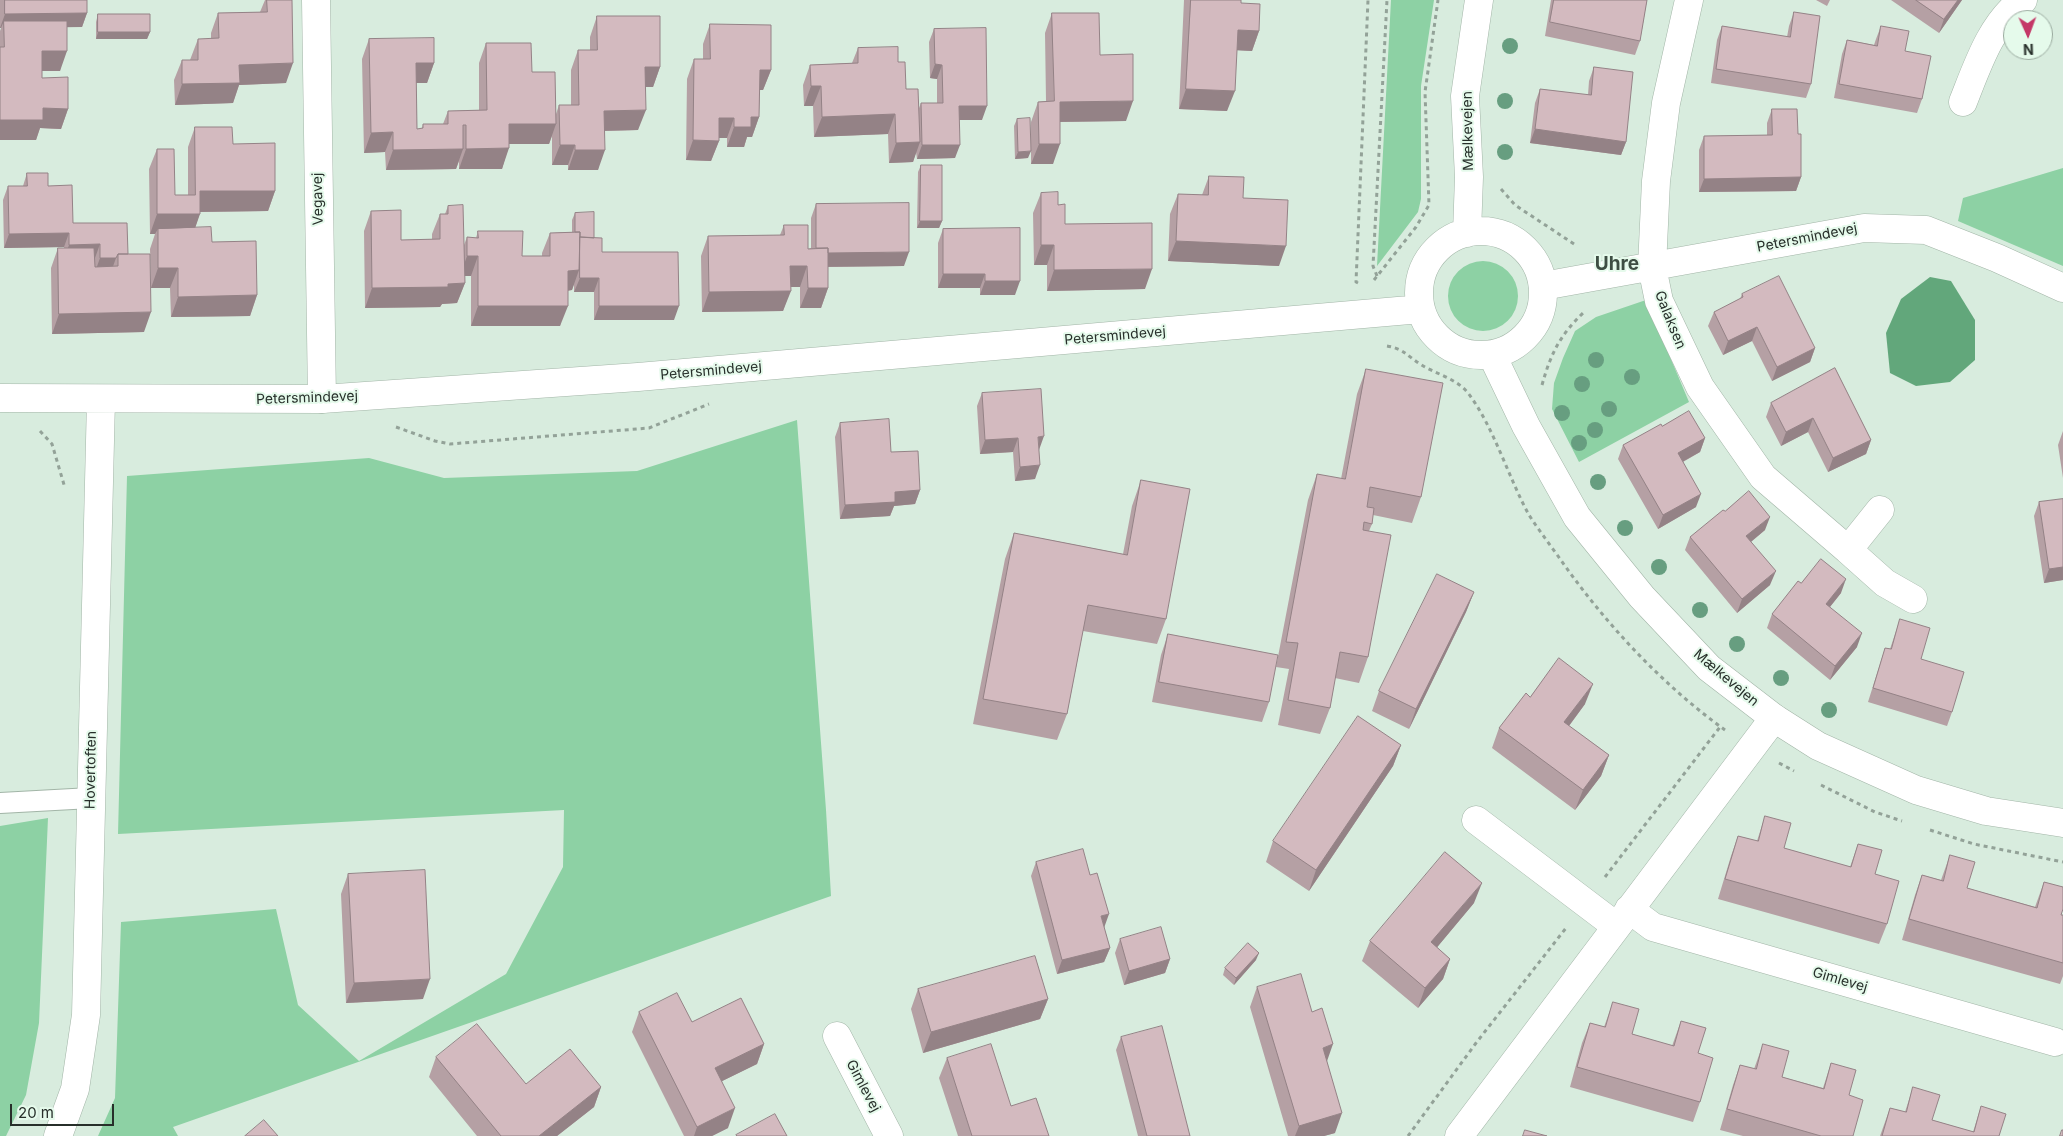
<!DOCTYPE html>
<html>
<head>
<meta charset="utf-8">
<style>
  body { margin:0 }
  #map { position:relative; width:2063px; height:1136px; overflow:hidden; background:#d8ecde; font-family:Inter,sans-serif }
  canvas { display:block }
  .north { position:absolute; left:2003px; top:10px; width:50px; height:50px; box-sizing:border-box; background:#e5faeb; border:1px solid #99a99e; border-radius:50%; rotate:178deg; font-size:14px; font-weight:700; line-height:20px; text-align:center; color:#272f2a }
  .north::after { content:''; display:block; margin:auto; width:18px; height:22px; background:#c43767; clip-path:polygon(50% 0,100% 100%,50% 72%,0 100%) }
  .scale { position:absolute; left:10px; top:1104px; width:104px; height:22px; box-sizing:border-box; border:2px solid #272f2a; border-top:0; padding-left:6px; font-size:15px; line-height:18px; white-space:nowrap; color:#272f2a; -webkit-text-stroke:4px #e5faeb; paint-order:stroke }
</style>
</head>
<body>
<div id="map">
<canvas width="2063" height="1136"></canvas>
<div class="north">N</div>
<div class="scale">20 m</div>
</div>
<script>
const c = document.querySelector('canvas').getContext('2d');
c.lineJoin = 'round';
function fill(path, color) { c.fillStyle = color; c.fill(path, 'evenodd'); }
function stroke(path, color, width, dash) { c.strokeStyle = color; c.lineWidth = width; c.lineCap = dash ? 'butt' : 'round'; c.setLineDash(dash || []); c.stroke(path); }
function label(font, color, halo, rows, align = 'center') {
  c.font = font + ' Inter,sans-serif'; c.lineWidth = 4; c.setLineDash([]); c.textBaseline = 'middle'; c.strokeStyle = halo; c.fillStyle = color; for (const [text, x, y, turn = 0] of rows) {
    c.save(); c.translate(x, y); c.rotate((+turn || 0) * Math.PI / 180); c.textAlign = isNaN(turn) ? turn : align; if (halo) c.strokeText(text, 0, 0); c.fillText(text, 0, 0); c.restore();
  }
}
fill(new Path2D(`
  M1391 0H1434L1421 86V199L1418 212 1377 266Z
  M2063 168V266L1958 221 1963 198Z
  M1448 296a35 35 0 1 1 70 0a35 35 0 1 1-70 0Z
  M1646 300 1689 402 1579 462 1552 409 1554 383 1563 358 1575 331 1596 317Z
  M797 420 826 810 831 896 173 1127 178 1136H98L115 1098 121 922 276 909 298 1005 359 1061 506 974 563 867 564 810 118 834 127 476 369 458 444 478 637 471Z
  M48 818 39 1023 26 1095 6 1136H0V826Z`), '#8dd1a4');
fill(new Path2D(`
  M1930 277 1951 281 1975 320V360L1950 382 1916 386 1890 373 1886 333 1901 299Z`), '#62a77b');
const service = new Path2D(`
  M0 803 91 798`);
const minor = new Path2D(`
  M316 0 322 399
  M1689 0 1666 103 1656 181 1652 267 1659 301 1700 387 1763 477 1848 550 1880 510
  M1963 102C1977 67 1991 23 2023 0
  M1543 286 1864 228 1926 230 1997 258 2063 288
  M1848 550 1885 583 1913 599
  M1476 820 1616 926
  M1629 909 1653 927 2055 1042
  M837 1036 889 1136
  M1459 1136 1774 718`);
const tertiary = new Path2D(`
  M1419 293a62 62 0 1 1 124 0a62 62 0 1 1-124 0Z
  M1467 233 1469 177 1465 96 1479 0
  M1492 355 1526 426 1577 517 1642 597 1709 668 1774 718 1818 746 1916 790 1986 811 2063 823
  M0 398 322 399 638 377 1421 309
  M58 1136 75 1089 86 1015 101 400`);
stroke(service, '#a2b5a7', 22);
stroke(minor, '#a2b5a7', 29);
stroke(tertiary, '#a2b5a7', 29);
stroke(new Path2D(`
  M1501 189 1515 205 1577 246
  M1377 276 1373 266 1387 0
  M1374 280 1416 227 1429 205 1425 92 1438 0
  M1358 283 1356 282 1368 0
  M1387 346C1404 349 1406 355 1420 364 1435 374 1456 378 1468 393 1493 425 1509 479 1529 515 1538 529 1548 542 1558 556 1604 622 1660 683 1725 730
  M1542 385C1551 353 1560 335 1584 312
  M396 427 435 441 450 444 649 428 709 404
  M40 431 52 444 65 488
  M1779 763 1794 771
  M1821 785 1875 812 1902 821
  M1930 830 1974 844 2063 862
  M1605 877 1720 727
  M1408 1136 1476 1043 1566 928`), '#93a298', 3, [4, 4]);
stroke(service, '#fff', 20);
stroke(minor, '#fff', 28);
stroke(tertiary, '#fff', 28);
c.fillStyle = '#679e80';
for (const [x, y] of [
  [1510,46],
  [1505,101],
  [1505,152],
  [1596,360],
  [1632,377],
  [1582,384],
  [1609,409],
  [1562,413],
  [1595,430],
  [1579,443],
  [1598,482],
  [1625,528],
  [1659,567],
  [1700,610],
  [1737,644],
  [1781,678],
  [1829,710]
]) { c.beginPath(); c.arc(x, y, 8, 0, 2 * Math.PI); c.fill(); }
fill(new Path2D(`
  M0 0H87V13L82 27H67L60 71H42V78L68 109 61 129 40 128 36 140H0V31L1 28H0Z
  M265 0H292L286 83 239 85 233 103 175 105 174 80 182 60H190L198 39H211V33L218 13 260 12Z
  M1184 0H1241V3L1259 31 1252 51 1237 50 1227 111 1179 109Z
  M1551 0H1647L1640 41 1635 55 1545 36Z
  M1816 0H1830L1827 6Z
  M1891 0H1962L1939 33Z
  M1794 12 1811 84 1806 98 1711 83 1717 40 1722 26 1787 37 1789 26Z
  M1052 13 1100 55 1126 121 1060 122 1053 164H1031V122L1038 102 1046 101 1045 33Z
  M98 14 150 32 147 39H96V22Z
  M597 16 660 67 653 87H645L638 130 605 131 598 170H568V165H552V136L549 144H509L502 169H459V161L456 169 386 170 385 152 364 153 362 59 369 39 434 63 427 83H416L417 129 422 128 423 124H443L448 111 479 110V63L486 43 532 72 556 114 559 105H571V70L578 50H590V37Z
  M710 24 771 70 763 90H760L759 117 752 137H747L744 147H727V138H719V141L711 161 686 160 687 79 694 59H703V44Z
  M1881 26 1905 51 1922 99 1917 113 1834 98 1842 54 1847 40 1874 45 1876 39Z
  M934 29 982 120H959L955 158 917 159 916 152 913 162 889 163 888 134 814 137 813 106H804L803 85 810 65 852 63 858 48 898 62 906 89 919 108 921 103H937V79L930 78 929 42Z
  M1594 67 1626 142 1621 155 1530 143 1535 103 1540 89 1588 95 1589 81Z
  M1772 109 1801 177 1796 191 1699 192V150L1704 136 1767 135V123Z
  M1017 119 1028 158 1015 159 1014 126Z
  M195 127 233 144 275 191 268 211 200 212 195 228 212 242 257 295 250 316 171 317 170 288H151L150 249 155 234H150L149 169 157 149 175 195H188V147Z
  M921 165 942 221 939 228H917L918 172Z
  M27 173 48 186 73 223 128 254 144 332 52 334 51 268 58 248H64V247L4 248 3 200 8 186H23Z
  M1209 176 1279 266 1168 261 1170 214 1178 194 1202 195Z
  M1041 193 1058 205 1065 224 1145 289 1047 291V265H1034L1033 213Z
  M816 204 904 266 828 267V288L821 308H800V287H791L783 311 702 312 701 256 708 236 780 235 784 225 808 249 811 248V218Z
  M448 206 464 245 467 237 476 238 478 231 522 256H542V253L550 233 572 232V220L575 213 594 238 602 252 674 320H594V292H574V284L572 290 568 291 560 326H471V276H464L465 283 457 303 442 304 440 307 365 308 364 231 371 211 401 240 432 239V234L440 214H445Z
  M943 229 1015 295H980V288H938V243Z
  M1742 294 1815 348 1810 362 1772 381 1752 341 1723 355 1708 326 1714 312 1740 299Z
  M1835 368 1871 440 1866 454 1828 472 1808 432 1781 446 1766 417 1771 403Z
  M1366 369 1421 497 1412 523 1373 515 1372 524 1369 531 1368 657 1359 683 1335 678 1330 708 1320 734 1278 725 1289 669 1276 667 1308 500 1317 474 1341 479 1357 394Z
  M982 393 1039 450 1035 479 1015 481 1013 452 980 454 977 406Z
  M840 423 891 452 920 490 915 504 894 506 890 516 840 519 835 437Z
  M1662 426 1705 438 1700 452 1683 462 1696 507 1658 529 1618 459 1623 445Z
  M2063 431V478L2058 445Z
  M1141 480 1166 619 1157 644 1083 631 1067 714 1057 740 973 724 1005 559 1014 533 1123 554 1132 506Z
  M2063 499V580L2044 583 2034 516 2039 502Z
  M1725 511 1765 530 1751 542 1770 585 1737 613 1685 550 1690 537Z
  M1801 583 1841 593 1830 607 1857 647 1830 680 1767 628 1772 614Z
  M1474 592 1466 612 1409 729 1372 711 1379 691Z
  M1900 619 1921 659 1952 712 1947 726 1868 702 1885 648 1890 649Z
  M1168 634 1269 702 1262 722 1152 702 1161 655Z
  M1530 697 1585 704 1569 726 1609 755 1601 776 1575 810 1492 748 1499 728Z
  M1401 745 1393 766 1309 891 1266 862 1273 841Z
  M1765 816 1784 848 1850 867 1858 844 1875 874 1887 924 1879 944 1718 899 1731 856 1738 836 1757 841Z
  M1950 855 1967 888 2035 907 2044 882 2061 915H2063V976L2060 984 1902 940 1915 895 1922 875 1941 880Z
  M1036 862 1104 927 1110 948 1104 962 1057 974 1031 876Z
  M348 874 423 999 346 1003 341 894Z
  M1474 903 1437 947 1450 959 1443 979 1418 1008 1362 961 1370 941Z
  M1120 939 1170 959 1165 973 1124 985 1115 953Z
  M1256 960 1234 985 1223 975 1225 968Z
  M1257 987 1327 1061 1335 1133 1324 1136H1288L1250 1007Z
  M918 989 1048 999 1040 1019 923 1053 911 1009Z
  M1613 1002 1632 1034 1672 1046 1681 1021 1698 1053 1700 1102 1693 1122 1570 1087 1582 1043 1590 1023 1604 1027Z
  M639 1012 692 1022 764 1044 757 1064 722 1081 728 1128 712 1136H684L632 1032Z
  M1121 1037 1190 1136H1138L1116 1050Z
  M1763 1044 1782 1077 1823 1088 1831 1063 1849 1095 1853 1136H1743L1720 1130 1733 1085 1740 1065 1754 1069Z
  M436 1057 526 1084 601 1087 594 1107 557 1136H477L429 1077Z
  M947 1058 1011 1106 1049 1136H958L939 1078Z
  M1913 1087 1932 1120 1973 1132 1981 1106 1999 1136H1880L1890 1108 1905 1112Z`), '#b5a0a4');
fill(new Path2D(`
  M1958 0H1962L1939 33 1944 19Z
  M87 13 82 27 4 28V21L1 28H0L5 14Z
  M1238 30 1259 31 1252 51 1231 50Z
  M98 32H150L147 39H96Z
  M42 51H67L60 71H35Z
  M293 63 286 83 239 85 233 103 175 105 182 84 239 65Z
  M416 63H434L427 83H409Z
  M935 64 942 65 937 79 930 78Z
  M645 67H660L653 87H638Z
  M760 70H771L763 90H753Z
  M811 86H821L813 106H804Z
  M1186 89 1235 91 1227 111 1179 109Z
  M1133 101 1126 121 1052 122 1060 102Z
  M959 106H987L982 120H954Z
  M43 108 68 109 61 129 40 128 36 140H0V120Z
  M646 110 638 130 597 131 604 111Z
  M895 114 888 134 814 137 822 117Z
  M751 117H759L752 137H747L744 147H727L734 127Z
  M719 118H734L727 138H711Z
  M509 124H556L549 144H502Z
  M1535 129 1626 142 1621 155 1530 143Z
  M393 132 385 152 364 153 371 133Z
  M693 140 719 141 711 161 686 160Z
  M920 142 913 162 889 163 896 143Z
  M1039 144H1060L1053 164H1031Z
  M560 145H575L568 165H552Z
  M922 145H960L955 158 917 159Z
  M509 148 502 169H459L466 149Z
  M463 149 456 169 386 170 393 150Z
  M575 150H605L598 170H568Z
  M1031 151 1028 158 1015 159 1018 152Z
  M1801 177 1796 191 1699 192 1704 179Z
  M200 191H275L268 211 193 212Z
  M157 214H200L193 234 158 229 155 234H150Z
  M920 221H942L939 228H917Z
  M69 233 64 247 4 248 9 234Z
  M1176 241 1286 246 1279 266 1168 261Z
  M100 244 95 258 64 259 69 245Z
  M1041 245H1054L1047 265H1034Z
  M909 252 904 266 811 267 816 253Z
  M467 256H478L471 276H460Z
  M100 258H116L111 272H95Z
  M790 266H807L800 287H783Z
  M158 268H178L170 288H151Z
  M1152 269 1145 289 1047 291 1054 270Z
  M579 270 572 290 560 291 568 271Z
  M943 274H985L980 288H938Z
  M580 278H599L594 292H574Z
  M985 281H1020L1015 295H980Z
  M465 283 457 303 442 304 440 307 365 308 372 288Z
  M808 288H828L821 308H800Z
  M791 291 783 311 702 312 709 292Z
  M257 295 250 316 171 317 178 297Z
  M478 306H568L560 326H471Z
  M599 306H679L674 320H594Z
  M151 312 144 332 52 334 59 314Z
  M1757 327 1752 341 1723 355 1728 341Z
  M1815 348 1810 362 1772 381 1777 367Z
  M1813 418 1808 432 1781 446 1786 432Z
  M1044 436 1039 450 1038 437Z
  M1018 438 1013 452 980 454 985 440Z
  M1705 438 1700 452 1673 467 1678 453Z
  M1871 440 1866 454 1828 472 1833 458Z
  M1040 465 1035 479 1015 481 1020 467Z
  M920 490 915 504 894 506 890 516 840 519 845 505 895 492Z
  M1701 494 1696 507 1658 529 1663 515Z
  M1770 517 1765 530 1741 550 1746 536Z
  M2063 567V580L2044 583 2049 569Z
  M1776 571 1770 585 1737 613 1742 599Z
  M1846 579 1841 593 1821 618 1826 604Z
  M1474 592 1466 612 1409 729 1416 709Z
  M1862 633 1857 647 1830 680 1835 666Z
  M1593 684 1585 704 1557 742 1564 722Z
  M1401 745 1393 766 1309 891 1316 870Z
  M1609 755 1601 776 1575 810 1583 790Z
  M1482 883 1474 903 1424 963 1431 942Z
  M1109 914 1104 928 1101 916Z
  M1110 948 1104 962 1057 974 1062 960Z
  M1259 953 1256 960 1234 985 1236 978Z
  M1170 959 1165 973 1124 985 1129 971Z
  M1450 959 1443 979 1418 1008 1425 988Z
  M430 979 423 999 346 1003 354 983Z
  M1048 999 1040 1019 923 1053 931 1032Z
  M764 1044 757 1064 708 1088 715 1068Z
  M1333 1044 1326 1064 1323 1048Z
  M601 1087 594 1107 557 1136H539Z
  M735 1108 728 1128 712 1136H694L697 1127Z
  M1342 1113 1335 1133 1324 1136H1295L1299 1126Z`), '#948286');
const building = new Path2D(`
  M5 0H87V13L5 14Z
  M267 0H292L293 63 239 65 240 83 182 84V60H198V39L219 38 218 13 267 12Z
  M1191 0H1241V3L1260 4 1259 31 1238 30 1235 91 1186 89Z
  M1554 0H1647L1640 41 1550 22Z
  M1916 0H1958L1944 19Z
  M1794 12 1820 16 1811 84 1716 69 1722 26 1790 37Z
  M1052 13H1099L1100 55 1133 54V101L1060 102V144H1039L1038 102 1054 101Z
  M98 14H150V32H98Z
  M597 16H660V67H645L646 110 604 111 605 150H575V145H560L559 105H579L578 50H597Z
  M4 21H67V51H42V78L68 77V109L43 108V120H0V47H4Z
  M710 24 771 25V70H760L759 117H751V127H734V118H719V141L693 140 694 59H710Z
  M1881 26 1909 31 1905 51 1931 56 1922 99 1839 84 1847 40 1877 46Z
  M986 28 987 106H959L960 145H922L921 103H943L942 65 935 64 934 29Z
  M434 38V63H416L417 129 423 128V124H448V111L487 110 486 43H531L532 72H555L556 124H509V148L466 149V125H463V149L393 150V132L371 133 369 39Z
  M898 47V62H905L906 89H918L920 142 896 143 895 114 822 117 821 86H811L810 65 858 63V48Z
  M1594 67 1633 72 1626 142 1535 129 1540 89 1591 95Z
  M1772 109H1797L1798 134H1801V177L1704 179V136L1772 135Z
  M1030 118 1031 151 1018 152 1017 119Z
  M195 127H232L233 144 275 143V191H200V214H157V149H174L175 195H195Z
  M921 165H942V221H920Z
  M27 173H48V186L72 185 73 223H127L128 254H118L116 258H100V244L69 245V233L9 234 8 186H27Z
  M1209 176 1244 177 1243 198 1288 200 1286 246 1176 241 1178 194 1208 195Z
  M1058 192V205L1065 204V224L1152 223V269L1054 270V245H1041V193Z
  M909 203V252L828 253V248H816V204Z
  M463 205 465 283 448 284V287L372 288 371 211 401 210V240L440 239V214H448V206Z
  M594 212V238L580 237V232H575V213Z
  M784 225H808V249L828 248V288H808L807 266H790L791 291 709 292 708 236 784 235Z
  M211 227 212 242 256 241 257 295 178 297V268H158V229Z
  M1020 228V281H985V274H943V229Z
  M478 231H523L522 256H550V233L580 232 579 270 568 271V306H478V256H467V237L478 238Z
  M580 237 602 238V252H678L679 306H599V278H580Z
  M58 248H94L95 267 118 266V254H150L151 312 59 314Z
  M1779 276 1815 348 1777 367 1757 327 1728 341 1714 312 1743 297 1742 294Z
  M1835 368 1871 440 1833 458 1813 418 1786 432 1771 403Z
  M1366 369 1443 383 1421 497 1370 487 1367 507 1374 508 1372 524 1364 522 1363 530 1391 535 1368 657 1340 652 1330 708 1288 700 1298 643 1286 642 1317 474 1345 479Z
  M1041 389 1044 436 1038 437 1040 465 1020 467 1018 438 985 440 982 393Z
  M1689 411 1705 438 1678 453 1701 494 1663 515 1623 445 1661 424 1662 426Z
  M889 419 891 452 918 451 920 490 895 492V502L845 505 840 423Z
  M1141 480 1190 489 1166 619 1088 605 1067 714 983 699 1014 533 1127 555Z
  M1749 491 1770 517 1746 536 1776 571 1742 599 1690 537 1723 510 1725 511Z
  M2063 499V567L2049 569 2039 502Z
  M1821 559 1846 579 1826 604 1862 633 1835 666 1772 614 1798 581 1801 583Z
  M1437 574 1474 592 1416 709 1379 691Z
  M1900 619 1930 628 1921 659 1964 672 1952 712 1873 688 1885 648 1891 649Z
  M1168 634 1278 655 1269 702 1159 682Z
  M1559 658 1593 684 1564 722 1609 755 1583 790 1499 728 1526 693 1530 697Z
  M1358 716 1401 745 1316 870 1273 841Z
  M1765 816 1791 823 1784 848 1851 867 1858 844 1882 850 1875 874 1899 881 1887 924 1725 879 1738 836 1758 841Z
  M1083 849 1090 875 1097 873 1109 914 1101 916 1110 948 1062 960 1036 862Z
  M1445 852 1482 883 1431 942 1450 959 1425 988 1370 941Z
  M1950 855 1975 862 1967 888 2037 908 2044 882 2063 887V909L2061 915H2063V963L1909 919 1922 875 1943 881Z
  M425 870 430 979 354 983 348 874Z
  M1161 927 1170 959 1129 971 1120 939Z
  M1248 943 1259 953 1236 978 1225 968Z
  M1035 956 1048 999 931 1032 918 989Z
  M1301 974 1312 1012 1322 1008 1333 1044 1323 1048 1342 1113 1299 1126 1257 987Z
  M677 993 692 1022 741 998 764 1044 715 1068 735 1108 697 1127 639 1012Z
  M1613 1002 1639 1009 1632 1034 1674 1046 1681 1021 1706 1028 1698 1053 1713 1058 1700 1102 1577 1067 1590 1023 1605 1027Z
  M477 1024 526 1084 570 1049 601 1087 539 1136H501L436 1057Z
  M1162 1026 1190 1136H1147L1121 1037Z
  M991 1044 1011 1106 1036 1098 1049 1136H972L947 1058Z
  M1763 1044 1789 1051 1782 1077 1824 1089 1831 1063 1856 1070 1849 1095 1863 1100 1853 1136H1821L1727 1109 1740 1065 1756 1069Z
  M1913 1087 1940 1095 1932 1120 1974 1132 1981 1106 2006 1114 1999 1136H1882L1890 1108 1906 1112Z
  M775 1114 787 1136H737L736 1135Z
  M264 1120 278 1136H245Z
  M1525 1130 1547 1136H1523Z
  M2062 1130H2063V1136H2060Z`);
fill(building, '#d3babf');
stroke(building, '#948286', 1);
label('14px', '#272f2a', '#e5faeb', [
  ["Mælkevejen",1468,131,-91],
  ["Vegavej",318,199,-91],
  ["Petersmindevej",1807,238,-11],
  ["Galaksen",1670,320,68],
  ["Petersmindevej",1115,336,-5],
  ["Petersmindevej",711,371,-5],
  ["Petersmindevej",307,398,-2],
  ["Mælkevejen",1726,678,40],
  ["Hovertoften",91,770,-89],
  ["Gimlevej",1840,980,16],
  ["Gimlevej",863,1086,62]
]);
label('bold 19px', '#3e4e43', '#e5faeb', [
  ["Uhre",1617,264]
]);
</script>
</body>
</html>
